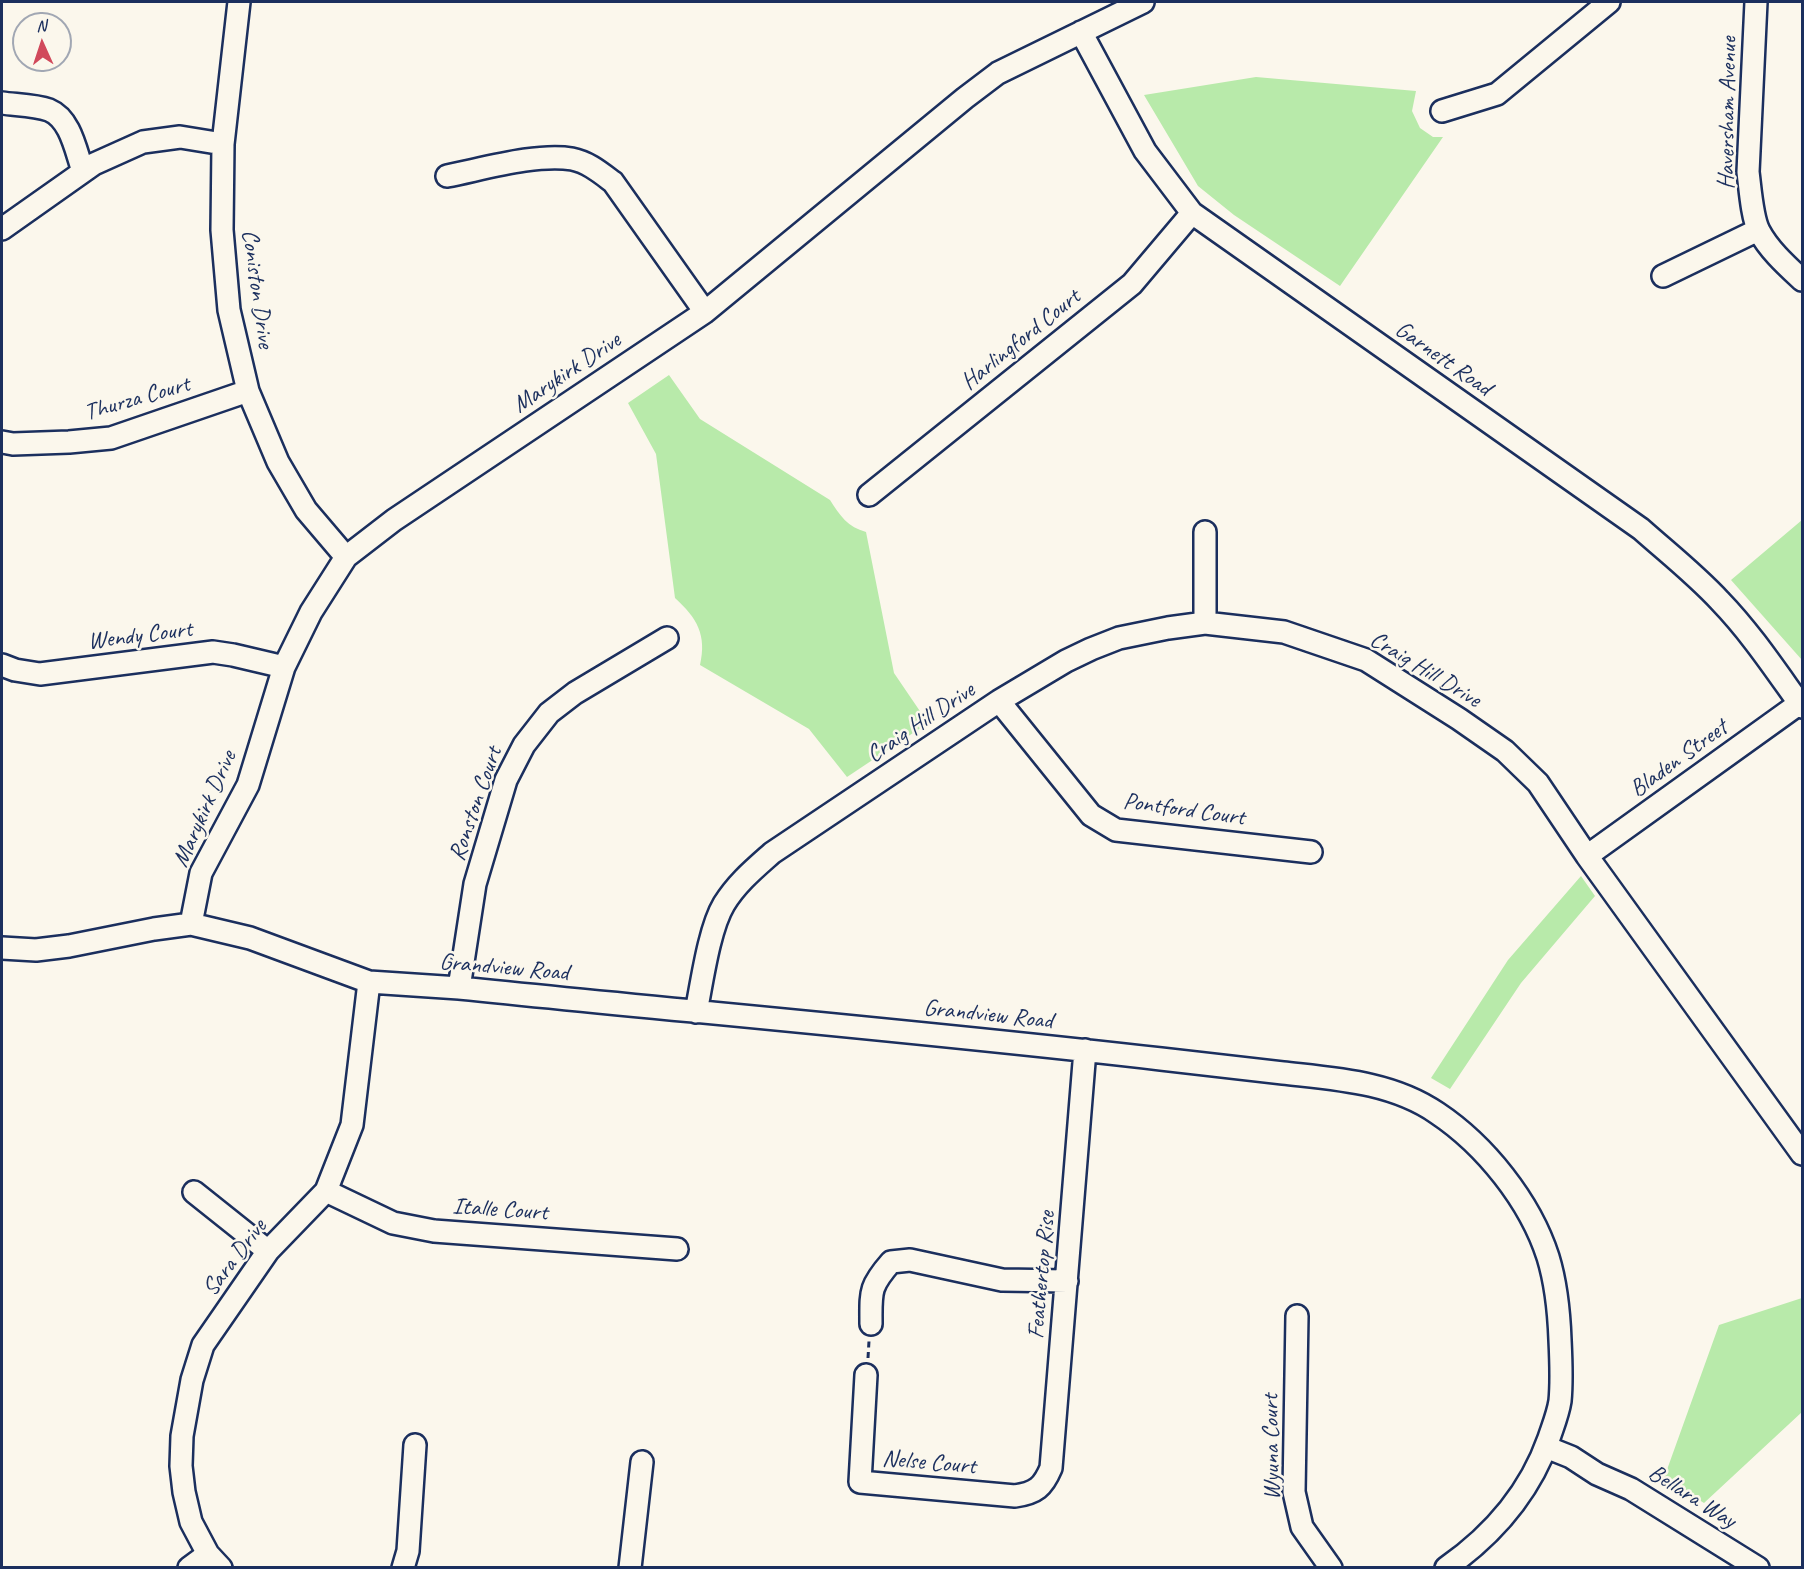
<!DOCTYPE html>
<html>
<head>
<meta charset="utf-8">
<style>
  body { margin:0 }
  #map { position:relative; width:1804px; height:1569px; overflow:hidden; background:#fbf7ec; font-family:Caveat,sans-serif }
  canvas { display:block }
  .frame { position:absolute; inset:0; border:3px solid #1b2f5e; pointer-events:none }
  .north { position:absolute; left:12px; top:12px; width:60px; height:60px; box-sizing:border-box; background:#fbf7ec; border:2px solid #a1a7b3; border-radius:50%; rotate:357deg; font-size:16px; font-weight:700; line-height:24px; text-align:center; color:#1b2f5e }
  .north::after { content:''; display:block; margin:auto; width:21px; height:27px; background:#d1495b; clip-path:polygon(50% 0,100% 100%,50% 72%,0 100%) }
</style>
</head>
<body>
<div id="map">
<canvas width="1804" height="1569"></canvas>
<div class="frame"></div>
<div class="north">N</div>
</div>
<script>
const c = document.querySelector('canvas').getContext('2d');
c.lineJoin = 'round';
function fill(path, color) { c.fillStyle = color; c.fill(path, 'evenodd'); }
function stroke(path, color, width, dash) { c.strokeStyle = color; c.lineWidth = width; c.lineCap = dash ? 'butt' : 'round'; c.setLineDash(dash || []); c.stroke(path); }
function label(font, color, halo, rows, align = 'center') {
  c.font = font + ' Caveat,sans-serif'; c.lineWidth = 5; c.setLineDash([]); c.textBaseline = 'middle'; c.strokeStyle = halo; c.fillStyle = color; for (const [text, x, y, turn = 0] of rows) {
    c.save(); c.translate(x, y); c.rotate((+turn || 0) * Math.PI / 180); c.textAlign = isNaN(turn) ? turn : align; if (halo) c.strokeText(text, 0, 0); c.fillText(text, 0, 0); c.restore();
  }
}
fill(new Path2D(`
  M1256 77 1416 91 1412 111 1420 128 1433 137H1443L1340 286 1234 215 1198 186 1144 95Z
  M669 375 700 419 830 500C840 516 848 527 866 532L894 673 928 723 847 777 809 729 700 665C707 635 697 618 675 598L656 454 628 403Z
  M1802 520V660L1731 580Z
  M1581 876 1595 896 1521 983 1450 1089 1431 1078 1508 960Z
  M1802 1298V1412L1704 1503 1664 1478 1719 1325Z`), '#b8eaaa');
const minor = new Path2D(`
  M239 2 223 144 222 230 229 310 248 391 278 462 306 510 346 557
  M1756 2 1748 172C1750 187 1752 218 1759 231 1769 250 1787 266 1802 280
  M1081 32 1145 151 1192 213 1641 529C1668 553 1696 575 1720 601 1751 633 1776 671 1802 707
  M2 103C16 105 35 105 49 110 71 119 76 152 83 171
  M1442 111 1497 94 1609 2
  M447 176C483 169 537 153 572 159 588 162 601 173 613 182L705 312
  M2 229 94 164 143 142 180 137 223 144
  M1663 276 1758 230
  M2 442 13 444 69 442 111 438 248 391
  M869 495 1132 284 1192 213
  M1205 532V623
  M2 665 15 670 40 674 213 652 233 655 284 667
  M999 701 1091 815 1116 830 1311 852
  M1587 856 1800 703
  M191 924 201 873 248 785 284 667 311 612 346 557 394 520 705 312 965 98 998 73 1143 2
  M2 948 36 950 69 946 154 929 191 924 250 938 369 982 459 988C693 1012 927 1032 1161 1059 1202 1064 1242 1068 1283 1073 1336 1079 1392 1082 1437 1113 1485 1145 1530 1201 1548 1257 1556 1283 1559 1312 1560 1340 1561 1360 1562 1381 1560 1401 1558 1414 1553 1426 1549 1438 1530 1492 1493 1535 1446 1568
  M459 988 475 884 506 780 524 745 549 713 575 693 667 638
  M696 1012C702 982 709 929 724 904 737 883 754 869 772 853L999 701 1066 661 1091 649 1119 638 1168 628 1205 623 1284 632 1366 660 1459 719 1505 751 1538 783 1587 856 1802 1154
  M326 1191 393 1223 434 1231 677 1249
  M194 1192 268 1251
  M1297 1316 1294 1492 1302 1527 1331 1568
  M871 1324C871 1292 869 1287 891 1262L910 1260 1002 1280 1067 1281
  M866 1375 860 1482 1015 1496C1036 1493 1043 1487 1051 1468L1085 1050
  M1546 1447 1571 1457 1597 1474 1631 1489 1758 1568
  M189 1568 208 1554
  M221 1568 208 1554 191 1522 184 1492 181 1466 182 1436 192 1380 203 1345 268 1251 326 1191 352 1125 369 982
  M403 1568 408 1551 415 1445
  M630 1568 642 1462`);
stroke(minor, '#1b2f5e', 26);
stroke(new Path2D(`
  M868 1358 869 1341`), '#1b2f5e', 3, [6, 4.5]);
stroke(minor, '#fbf7ec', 21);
label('24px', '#1b2f5e', '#fbf7ec', [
  ["Haversham Avenue",1728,113,-89],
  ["Coniston Drive",257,289,82],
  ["Harlingford Court",1021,340,-39],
  ["Garnett Road",1443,359,35],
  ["Marykirk Drive",567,373,-34],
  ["Thurza Court",137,399,-16],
  ["Wendy Court",140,636,-7],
  ["Craig Hill Drive",1425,670,31],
  ["Craig Hill Drive",921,723,-34],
  ["Bladen Street",1679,759,-36],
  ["Ronston Court",476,804,-71],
  ["Marykirk Drive",205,809,-66],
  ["Pontford Court",1184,810,8],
  ["Grandview Road",504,968,5],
  ["Grandview Road",988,1015,6],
  ["Italle Court",500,1210,4],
  ["Sara Drive",235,1258,-53],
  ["Feathertop Rise",1042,1275,-85],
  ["Wyuna Court",1272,1447,-91],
  ["Nelse Court",929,1463,5],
  ["Bellara Way",1692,1497,32]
]);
</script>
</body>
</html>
